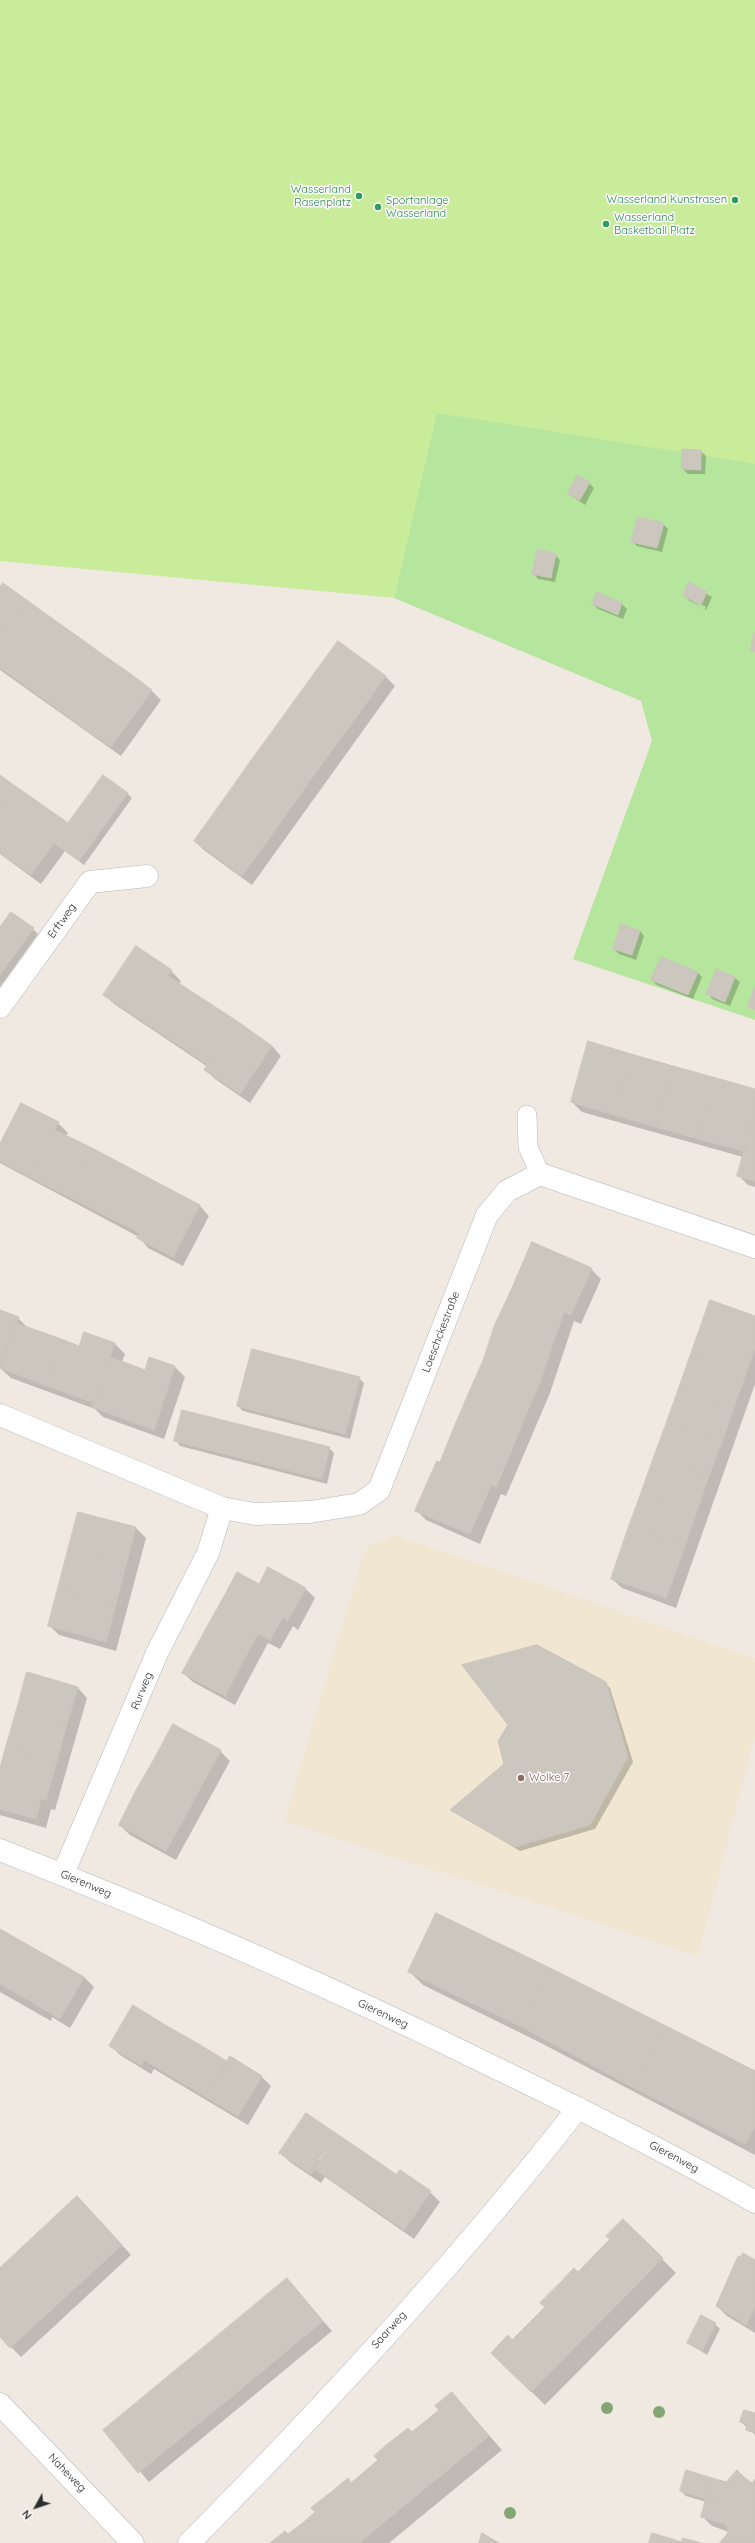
<!DOCTYPE html>
<html>
<head>
<meta charset="utf-8">
<style>
  body { margin:0 }
  #map { position:relative; width:755px; height:2543px; overflow:hidden; background:#efe9e1; font-family:Quicksand,sans-serif }
  canvas { display:block }
  .north { position:absolute; left:16px; top:2487px; width:40px; height:40px; -webkit-text-stroke:3px #fff; paint-order:stroke; rotate:230deg; font-size:11px; font-weight:700; line-height:16px; text-align:center; color:#2e2e2e }
  .north::after { content:''; display:block; margin:auto; width:14px; height:18px; background:#2e2e2e; clip-path:polygon(50% 0,100% 100%,50% 72%,0 100%) }
</style>
</head>
<body>
<div id="map">
<canvas width="755" height="2543"></canvas>
<div class="north">N</div>
</div>
<script>
const c = document.querySelector('canvas').getContext('2d');
c.lineJoin = 'round';
function fill(path, color) { c.fillStyle = color; c.fill(path, 'evenodd'); }
function stroke(path, color, width, dash) { c.strokeStyle = color; c.lineWidth = width; c.lineCap = dash ? 'butt' : 'round'; c.setLineDash(dash || []); c.stroke(path); }
function label(font, color, halo, rows, align = 'center') {
  c.font = font + ' Quicksand,sans-serif'; c.lineWidth = 3; c.setLineDash([]); c.textBaseline = 'middle'; c.strokeStyle = halo; c.fillStyle = color; for (const [text, x, y, turn = 0] of rows) {
    c.save(); c.translate(x, y); c.rotate((+turn || 0) * Math.PI / 180); c.textAlign = isNaN(turn) ? turn : align; if (halo) c.strokeText(text, 0, 0); c.fillText(text, 0, 0); c.restore();
  }
}
fill(new Path2D(`
  M395 1535 755 1658V1735L698 1956 284 1821 365 1549 375 1543Z`), '#f0e6d1');
fill(new Path2D(`
  M436 413 755 454V1020L573 959 652 741 641 701 394 598Z`), '#b6e59e');
fill(new Path2D(`
  M0 0H755V464L437 413 394 598 0 561Z`), '#c9ec9a');
fill(new Path2D(`
  M701 451 706 456 705 474H688L683 469Z
  M589 483 594 488 585 505 569 494Z
  M663 524 668 529 662 552 637 546 632 541Z
  M555 555 560 560 555 582 538 579 534 574Z
  M690 584 712 597 706 610 684 596ZM688 598 706 607 705 609 688 600Z
  M0 589 151 690 161 700 121 756 0 670Z
  M598 593 622 604 627 609 623 619 598 609 593 604Z
  M385 676 395 686 252 885 205 851 195 841Z
  M0 776 68 825 127 793 132 798 84 865 65 851 41 884 0 854Z
  M0 928 33 929 38 934 0 987Z
  M640 931 644 936 636 960 619 954 614 949Z
  M171 971 181 981 179 984 272 1046 281 1056 250 1103 215 1079 206 1070 208 1067 114 1004 105 995Z
  M697 972 702 977 693 999 657 985 652 980Z
  M735 978 740 982 730 1006 712 999 708 994Z
  M755 1090V1187L748 1185 738 1175 743 1157 582 1112 572 1102Z
  M58 1123 68 1133 66 1136 200 1206 209 1216 183 1266 148 1248 139 1237 0 1163V1146Z
  M532 1244 591 1269 601 1279 581 1324 574 1321 550 1393 506 1496 501 1494 480 1544 426 1520 417 1511 440 1464 485 1359 511 1290Z
  M0 1311 18 1318 28 1328 80 1347 85 1333 115 1344 125 1354 122 1362 145 1371 150 1358 175 1367 185 1377 164 1439 103 1417 95 1409 11 1378 0 1368Z
  M755 1317V1384L676 1608 622 1588 612 1579Z
  M359 1378 364 1383 350 1439 243 1411 238 1406Z
  M176 1441 329 1448 334 1453 327 1484 180 1446Z
  M79 1513 136 1528 146 1538 116 1651 59 1635 49 1625Z
  M237 1573 259 1585 306 1589 315 1598 298 1630 293 1626 280 1649 268 1643 235 1705 193 1682 183 1673Z
  M605 1683 610 1688 633 1762 595 1829 520 1851 451 1810Z
  M78 1688 87 1698 55 1810 51 1809 46 1828 0 1815V1771Z
  M220 1751 230 1761 176 1860 130 1835 120 1825Z
  M0 1930 84 1977 94 1987 70 2028 52 2017 51 2021 0 1992Z
  M409 1971 755 2072V2155L537 2041 423 1985Z
  M110 2045 228 2063 261 2076 271 2086 248 2125 154 2069 151 2074 120 2055Z
  M280 2152 396 2176 430 2192 440 2202 414 2239 325 2177 321 2183 290 2162Z
  M87 2207 131 2255 21 2357 0 2336V2269Z
  M623 2220 676 2273 545 2405 492 2353 512 2341 611 2240Z
  M755 2261V2333L727 2316 717 2306Z
  M287 2280 332 2331 149 2482 105 2430Z
  M715 2324 720 2329 707 2355 688 2343Z
  M452 2393 502 2450 389 2543H272L288 2535 412 2433 440 2410Z
  M745 2411 755 2414V2435L741 2422Z
  M755 2481V2543H721L729 2532 712 2526 702 2516 706 2502 686 2496 681 2491 730 2484 728 2482 752 2484Z`), '#0003');
const building = new Path2D(`
  M682 449 701 450V470L682 469Z
  M577 475 590 482 580 500 568 494Z
  M638 517 664 523 657 548 631 542Z
  M538 549 556 554 551 578 532 574Z
  M689 582 707 592 701 605 683 596Z
  M3 583 28 601 0 640V587Z
  M597 592 622 603 618 615 592 604Z
  M28 601 53 619 12 676 0 668V640Z
  M53 619 77 636 37 694 12 676Z
  M754 633H755V652L751 651Z
  M77 636 102 654 61 712 37 694Z
  M338 641 386 676 357 716 309 681Z
  M102 654 128 672 86 730 61 712Z
  M128 672 152 690 111 747 86 730Z
  M309 681 357 716 328 756 280 721Z
  M280 721 328 756 299 796 251 761Z
  M251 761 299 796 271 836 222 802Z
  M0 775 15 786 0 807Z
  M103 775 128 793 79 861 54 843Z
  M15 786 41 804 4 856 0 853V807Z
  M222 802 271 836 242 876 194 841Z
  M41 804 68 823 31 875 4 856Z
  M11 912 34 928 0 975V927Z
  M621 924 640 931 632 955 613 949Z
  M136 946 172 970 139 1019 103 995Z
  M661 957 698 972 688 995 651 980Z
  M717 969 735 977 725 1002 706 994Z
  M168 976 203 999 174 1042 139 1019Z
  M755 986V1010L748 1007Z
  M203 999 237 1021 208 1065 174 1042Z
  M237 1021 272 1046 240 1094 204 1070Z
  M588 1041 631 1054 614 1115 571 1102Z
  M631 1054 673 1066 656 1127 614 1115Z
  M673 1066 716 1078 698 1139 656 1127Z
  M716 1078 755 1089V1112L743 1151 698 1139Z
  M21 1103 59 1122 30 1177 0 1161V1144Z
  M754 1116H755V1181L737 1176Z
  M55 1130 92 1148 67 1196 30 1177Z
  M92 1148 128 1167 104 1215 67 1196Z
  M128 1167 164 1186 140 1233 104 1215Z
  M164 1186 200 1205 173 1257 137 1238Z
  M532 1242 592 1268 571 1315 512 1289Z
  M512 1289 564 1312 551 1349 495 1325Z
  M710 1300 755 1316V1347L747 1371 692 1351Z
  M0 1310 19 1317 2 1363H0Z
  M16 1323 64 1340 47 1386 0 1368Z
  M495 1325 551 1349 540 1383 484 1359Z
  M84 1332 115 1343 94 1403 47 1386 64 1340 79 1346Z
  M252 1349 360 1377 345 1434 237 1406Z
  M692 1351 747 1371 734 1407 679 1388Z
  M110 1357 145 1370 149 1357 175 1366 154 1430 92 1407Z
  M484 1359 540 1383 525 1417 469 1393Z
  M679 1388 734 1407 723 1439 668 1419Z
  M469 1393 525 1417 511 1452 454 1428Z
  M182 1410 330 1447 322 1479 174 1441Z
  M668 1419 723 1439 709 1476 654 1457Z
  M454 1428 511 1452 496 1487 440 1463Z
  M654 1457 709 1476 697 1511 642 1491Z
  M437 1461 491 1485 470 1534 415 1511Z
  M642 1491 697 1511 685 1546 629 1526Z
  M78 1512 136 1527 126 1565 68 1550Z
  M629 1526 685 1546 666 1598 611 1579Z
  M68 1550 126 1565 116 1604 58 1588Z
  M268 1567 306 1588 288 1620 283 1617 270 1640 216 1611 237 1572 259 1584Z
  M58 1588 116 1604 106 1642 48 1626Z
  M216 1611 258 1634 241 1665 199 1642Z
  M199 1642 241 1665 225 1696 182 1673Z
  M537 1645 606 1682 628 1757 590 1825 515 1847 450 1810 504 1764 498 1741 508 1725 462 1665Z
  M27 1672 78 1687 67 1724 17 1709Z
  M17 1709 67 1724 57 1761 6 1747Z
  M173 1724 221 1750 203 1783 155 1758Z
  M6 1747 57 1761 46 1800 41 1799 36 1819 0 1809V1768Z
  M155 1758 203 1783 185 1817 136 1791Z
  M136 1791 185 1817 166 1851 119 1825Z
  M436 1913 550 1968 522 2027 408 1972Z
  M0 1929 53 1959 30 2001 0 1984Z
  M53 1959 84 1977 60 2019 30 2001Z
  M550 1968 666 2026 634 2088 522 2027Z
  M133 2005 165 2025 141 2065 109 2046Z
  M165 2025 197 2043 176 2079 144 2060Z
  M666 2026 755 2071V2126L745 2144 634 2088Z
  M197 2043 228 2062 206 2097 176 2079Z
  M230 2056 262 2076 238 2116 206 2097Z
  M306 2113 337 2134 311 2174 279 2153Z
  M337 2134 368 2155 344 2189 313 2168Z
  M368 2155 397 2175 374 2209 344 2189Z
  M400 2170 431 2191 404 2230 374 2209Z
  M77 2196 122 2245 10 2348 0 2337V2268Z
  M623 2219 663 2258 597 2325 557 2286 574 2268 578 2272 610 2239 606 2236Z
  M743 2253 755 2260V2307L746 2325 716 2306 738 2256 740 2257Z
  M287 2278 323 2321 229 2399 193 2356Z
  M557 2286 597 2325 531 2392 491 2353 508 2335 512 2340 545 2307 540 2303Z
  M701 2315 716 2323 702 2351 687 2343Z
  M193 2356 229 2399 138 2473 103 2430Z
  M452 2392 489 2436 427 2487 389 2443 408 2428 412 2432 439 2410 435 2406Z
  M744 2410 751 2412 747 2424 740 2422Z
  M751 2412 755 2413V2433L746 2430Z
  M389 2443 427 2487 365 2538 329 2494 348 2478 351 2483 378 2460 374 2456Z
  M686 2470 712 2478 706 2499 680 2491Z
  M737 2470 744 2477 737 2485 727 2482Z
  M744 2477 752 2483 755 2479V2521L742 2510 706 2499 712 2478 737 2485Z
  M329 2494 365 2538 360 2543H270L285 2531 288 2534 304 2522 315 2512 311 2508Z
  M706 2499 742 2510 755 2521V2543H730L724 2538 728 2533 727 2525 701 2517Z
  M482 2533 499 2543H479Z
  M652 2533 682 2542 681 2543H649Z
  M683 2538 701 2543H681Z
  M724 2538 730 2543H720Z`);
fill(building, '#cbc7bf');
stroke(building, '#cbc5ba', 1);
const lane = new Path2D(`
  M527 1115 528 1147 540 1174`);
const street = new Path2D(`
  M0 1007 90 882 147 876
  M0 1415 222 1508
  M0 1850C169 1916 336 1989 498 2069 585 2111 671 2154 755 2202
  M63 1874 157 1653 208 1553 222 1508 255 1514 310 1512 359 1504 379 1490 487 1215 507 1191 540 1174 755 1247
  M0 2404 133 2543
  M189 2543C326 2405 459 2261 578 2108`);
stroke(lane, '#b4b7c1', 20);
stroke(street, '#b4b7c1', 23);
stroke(lane, '#fff', 19);
stroke(street, '#fff', 22);
c.fillStyle = '#84a574';
for (const [x, y] of [
  [607,2408],
  [659,2412],
  [510,2513]
]) { c.beginPath(); c.arc(x, y, 6, 0, 2 * Math.PI); c.fill(); }
for (const [x, y, r, color] of [
  [359,196,4,"#2e9e5b"],
  [735,200,4,"#2e9e5b"],
  [378,207,4,"#2e9e5b"],
  [606,224,4,"#2e9e5b"],
  [521,1778,4,"#8d6e63"]
]) { const dot = new Path2D(); dot.arc(x, y, r, 0, 2 * Math.PI); c.fillStyle = color; c.fill(dot); stroke(dot, '#fff', 1.5); }
label('11px', '#27864d', '#fff', [
  ["Wasserland",351,190],
  ["Rasenplatz",351,203],
  ["Wasserland Kunstrasen",727,200],
  ["Sportanlage",386,201,"left"],
  ["Wasserland",386,214,"left"],
  ["Wasserland",614,218,"left"],
  ["Basketball Platz",614,231,"left"]
], 'right');
label('11px', '#2e2e2e', '#fff', [
  ["Erftweg",62,921,-54],
  ["Loeschckestraße",441,1332,-69],
  ["Rurweg",142,1691,-68],
  ["Gierenweg",86,1884,23],
  ["Gierenweg",383,2014,25],
  ["Gierenweg",674,2157,28],
  ["Saarweg",389,2330,-48],
  ["Naheweg",67,2473,46]
]);
label('11px', '#785e54', '#fff', [
  ["Wolke 7",529,1778]
], 'left');
</script>
</body>
</html>
